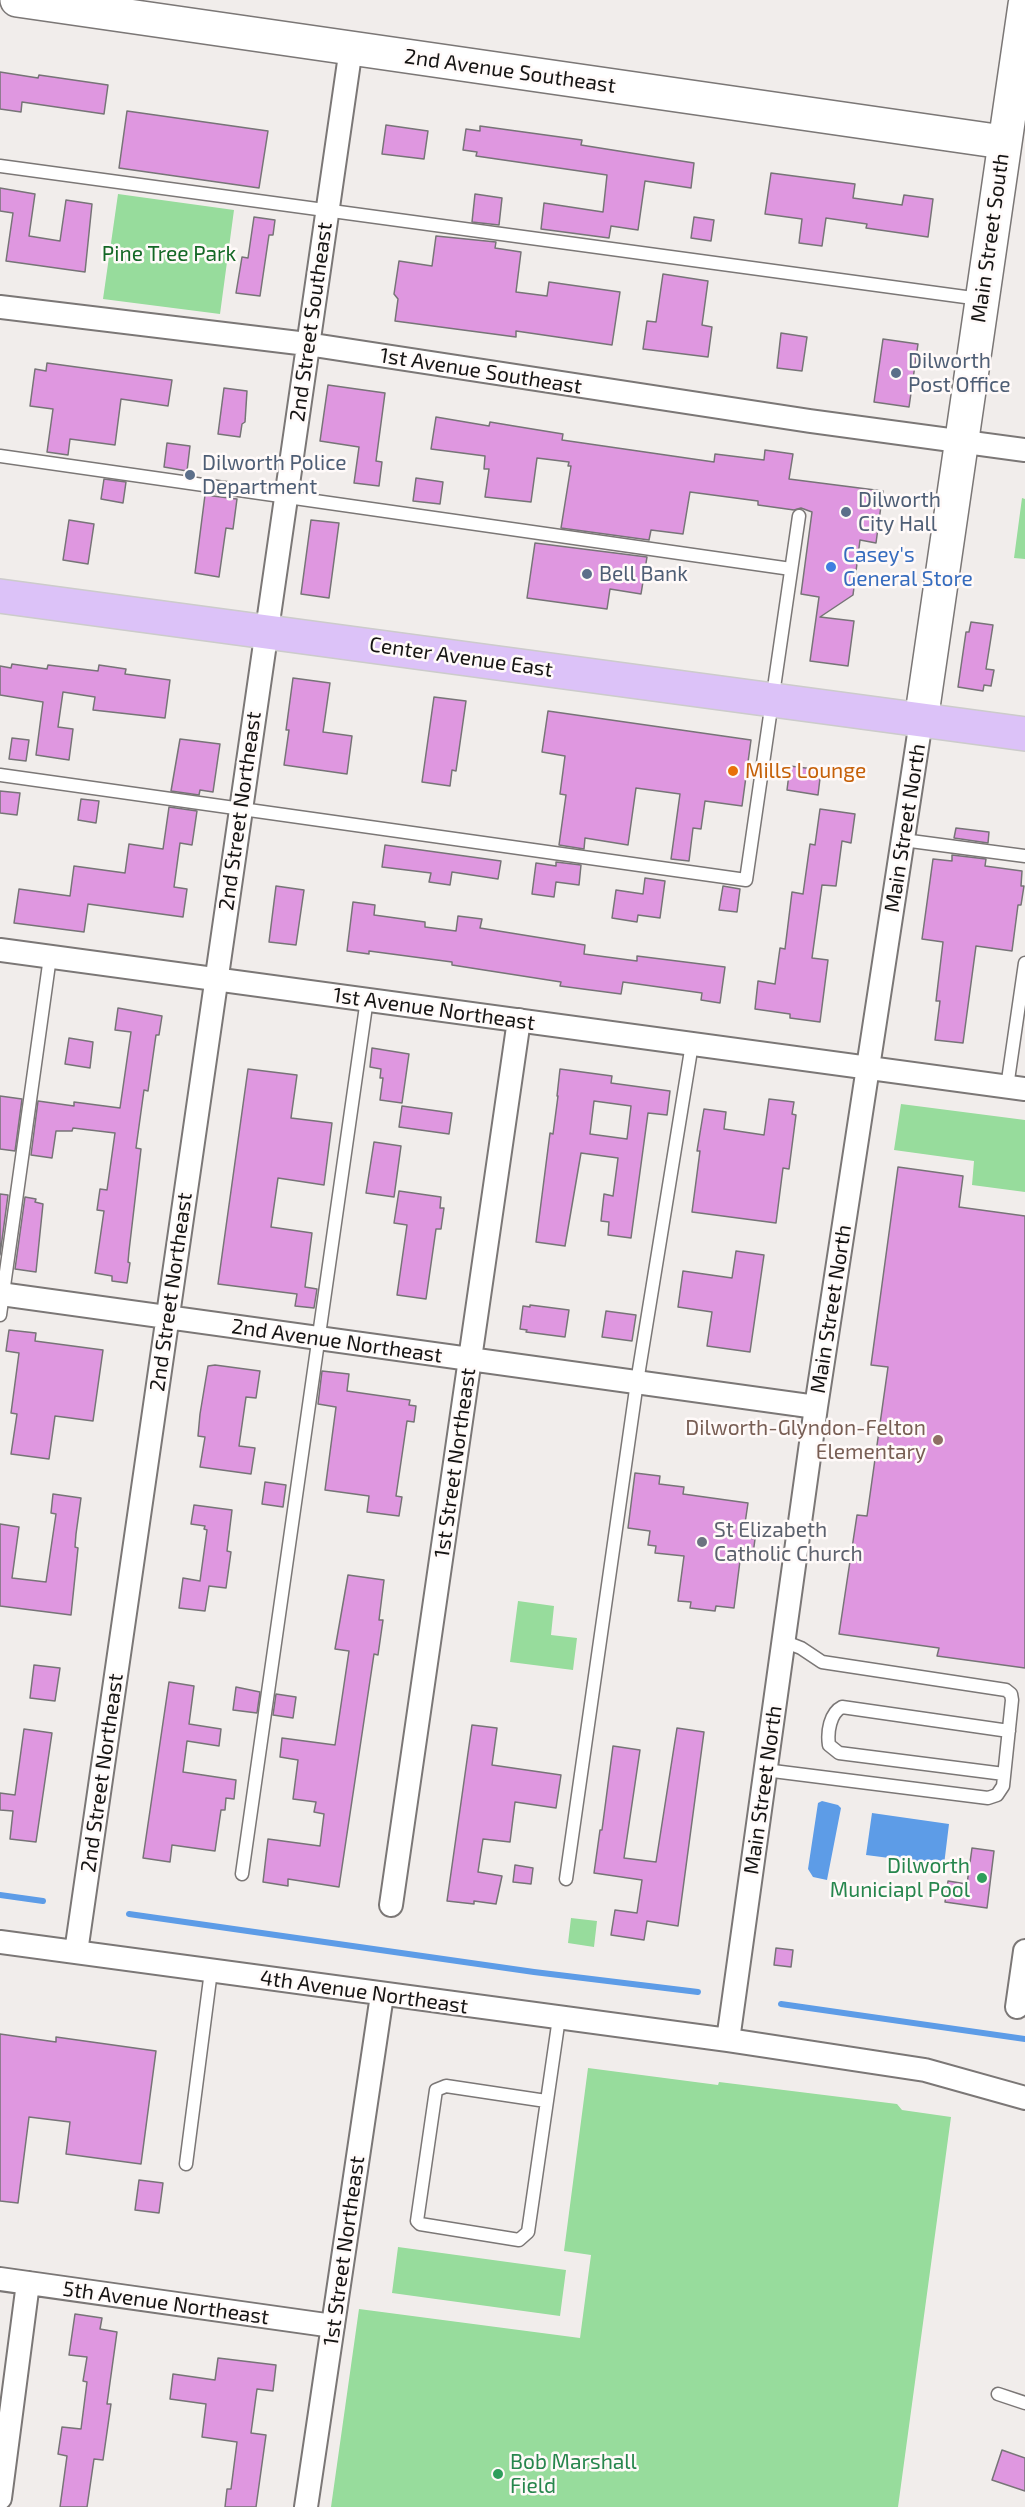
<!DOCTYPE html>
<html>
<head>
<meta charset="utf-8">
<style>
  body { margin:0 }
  canvas { display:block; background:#f1edeb }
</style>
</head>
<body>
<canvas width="1025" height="2507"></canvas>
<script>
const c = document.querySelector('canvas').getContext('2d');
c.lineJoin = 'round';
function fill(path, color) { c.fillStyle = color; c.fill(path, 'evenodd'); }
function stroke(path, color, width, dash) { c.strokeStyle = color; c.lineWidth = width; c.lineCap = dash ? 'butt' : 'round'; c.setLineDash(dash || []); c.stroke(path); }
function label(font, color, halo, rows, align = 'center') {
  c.font = font + ' "Exo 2",sans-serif'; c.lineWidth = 5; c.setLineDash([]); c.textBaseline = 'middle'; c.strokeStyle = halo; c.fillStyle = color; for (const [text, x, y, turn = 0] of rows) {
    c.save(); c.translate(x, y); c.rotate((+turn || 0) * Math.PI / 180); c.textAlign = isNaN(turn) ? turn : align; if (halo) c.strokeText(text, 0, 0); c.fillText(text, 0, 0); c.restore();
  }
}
fill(new Path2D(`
  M118 194 234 210 220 314 103 299Z
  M1022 498 1025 499V559L1014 558Z
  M901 1104 1025 1120V1192L972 1185 974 1161 894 1150Z
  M518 1601 554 1606 551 1635 577 1638 573 1670 510 1662Z
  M571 1918 597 1921 594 1947 568 1943Z
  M588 2068 718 2085 719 2082 897 2104 902 2110 951 2117 898 2507H331L359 2309 580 2338 591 2255 564 2251Z
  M398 2247 566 2270 560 2316 392 2293Z`), '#97dc9c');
fill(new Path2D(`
  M822 1801 838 1805 841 1808 827 1880 813 1877 808 1869 818 1803Z
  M872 1813 949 1824 944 1865 866 1855Z`), '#5d9ce7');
stroke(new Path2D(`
  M0 1895 43 1901
  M129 1914 534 1972 698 1992
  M781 2004 1025 2039`), '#5d9ce7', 6);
const building = new Path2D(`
  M0 72 38 78 39 75 108 85 104 114 22 102 21 112 0 109Z
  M127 111 268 131 259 188 119 168Z
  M386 125 428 131 424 159 382 154Z
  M480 126 582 140 581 145 694 163 691 188 645 181 638 230 611 226 609 238 541 229 544 203 603 212 607 175 476 156 477 152 463 150 466 129 480 131Z
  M771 173 855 184 853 198 902 205 904 195 933 199 928 237 866 228 867 224 826 218 822 246 799 243 802 219 765 214Z
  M0 188 35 194 29 236 60 241 66 200 92 204 85 272 6 261 13 213 0 211Z
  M475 194 502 198 499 225 472 222Z
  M254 217 275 220 273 235H269L260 296 236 293 242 257 248 258Z
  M694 217 714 220 711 241 691 238Z
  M436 236 496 242 495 248 521 252 516 292 547 296 549 282 620 292 612 345 516 331V337L395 321 398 299 394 294 399 261 432 266Z
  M663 274 708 281 702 325 712 327 708 357 643 349 647 321 656 322Z
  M781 333 807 337 802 371 777 368Z
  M883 339 918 344 909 407 874 402Z
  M47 363 172 380 168 406 121 399 115 445 70 439 68 455 47 452 53 409 30 406 35 369 46 371Z
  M328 385 385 393 376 461 382 462 379 486 354 483 359 447 320 441Z
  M224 388 247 391 245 422 242 424 240 437 218 434Z
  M436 417 489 426 490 422 514 426 563 434 562 440 714 462 715 454 764 460 765 450 793 454 789 479 883 491 876 543 860 540 853 595 820 617 854 621 848 666 810 661 819 597 801 594 812 512 801 508 794 510 758 505V501L690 492 683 534 651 530 649 540 561 528 571 466H568L569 462 537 458 531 502 485 497 489 469H484L485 456 431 449Z
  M167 443 190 446 187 471 164 467Z
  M416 478 443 482 440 504 413 501Z
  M104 479 126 482 123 503 101 499Z
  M205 495 237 499 233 529 226 528 219 577 195 573Z
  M69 520 94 524 88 564 63 560Z
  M311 520 339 523 329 598 301 594Z
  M535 543 647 557 641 594 610 589 607 609 527 598Z
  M971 622 993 625 986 669 994 670 991 686 984 685 983 691 958 687 966 632H969Z
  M12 664 47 669 48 665 98 671 99 665 126 669 125 674 170 680 165 718 93 710 95 697 63 692 58 727 73 729 69 760 36 755 43 702 0 695V666L11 668Z
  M293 678 330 683 323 732 352 736 347 774 284 765 289 730H286Z
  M434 697 466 701 456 771 452 770 450 786 422 782Z
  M548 711 751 740 742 806 705 801 701 829 693 828 689 861 671 859 680 794 636 788 628 845 585 838 584 849 559 845 566 795 560 794 565 756 542 752Z
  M12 738 29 740 26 761 9 759Z
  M180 739 220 744 213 792 200 790 199 795 171 791Z
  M790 766 821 770 818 795 787 790Z
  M0 791 20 793 17 815 0 813Z
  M81 799 99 801 96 823 78 820Z
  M169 807 197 811 192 845 180 843 174 887 187 889 183 917 88 904 84 932 14 923 19 889 70 896 74 866 125 873 129 844 163 849Z
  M820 809 855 814 851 843 842 841 836 886 822 885 812 958 828 960 820 1022 790 1018V1014L755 1009 758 981 775 984 780 948 785 949 792 892 803 894 810 844 815 845Z
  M956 828 989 832 988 843 954 838Z
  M385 845 501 861 498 879 452 872 450 885 429 882 431 873 382 867Z
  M952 855 986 859 985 866 1022 871 1021 886H1024L1021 905H1018L1012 951 976 946 963 1043 935 1040 940 1001H936L943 942 922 939 933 859 952 861Z
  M556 862 581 865 579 885 556 882 554 897 532 894 536 863 556 866Z
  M645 878 665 881 660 918 638 915 637 922 612 918 616 890 643 894Z
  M276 886 304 890 296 945 269 942Z
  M723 886 740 889 737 912 719 910Z
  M353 902 375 905 374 915 425 922V927L456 931 458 916 482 919 480 928 585 945 584 954 637 961V956L725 967 720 1003 701 1000 702 993 623 982 621 994 560 986 561 982 452 965V962L369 951V954L347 951Z
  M118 1008 162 1016 159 1035H156L148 1091 144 1090 136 1148 141 1149 129 1251 128 1262 130 1263 127 1283 112 1281V1276L95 1273 104 1211 97 1210 100 1189 107 1190 115 1133 73 1128 72 1131H56L52 1158 31 1155 38 1101 74 1106V1102L120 1108 131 1032 115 1030Z
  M69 1038 93 1042 90 1068 65 1064Z
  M372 1048 409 1054 402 1103 380 1100 383 1078H380L381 1069 370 1067Z
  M248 1069 297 1075 291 1118 332 1123 324 1185 278 1178 271 1227 312 1233 305 1287 317 1289 314 1308 295 1306 297 1294 218 1284Z
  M560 1069 612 1076 611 1083 670 1091 667 1115 648 1113 631 1238 608 1235 609 1222 601 1221 604 1194 613 1196 618 1158 581 1153 565 1246 536 1242 550 1133 553 1134 558 1096H557ZM594 1101 631 1106 627 1139 590 1134Z
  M0 1096 22 1099 15 1151 0 1149Z
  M769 1099 794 1102 792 1114 796 1115 789 1169 783 1168 776 1223 692 1212 700 1151H697L704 1109 726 1112 724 1129 764 1135Z
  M402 1106 452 1113 449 1134 399 1127Z
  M374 1142 401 1146 394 1197 366 1193Z
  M898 1167 963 1176 959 1207 1025 1216V1668L937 1656 939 1648 839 1634 857 1515 867 1516 888 1367 871 1365Z
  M399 1191 441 1197 440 1208H444L441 1229H436L426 1299 397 1295 407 1225 394 1223Z
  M0 1194 8 1195 0 1255Z
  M25 1197 36 1199 35 1202 43 1204 36 1272 15 1269Z
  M736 1251 764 1255 750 1352 707 1346 712 1312 678 1307 683 1271 732 1278Z
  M530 1305 569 1310 565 1337 526 1332 527 1330 520 1329 523 1306 530 1307Z
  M606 1311 636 1315 632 1341 602 1337Z
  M9 1330 36 1333 35 1341 103 1350 93 1421 55 1416 49 1459 11 1454 17 1414 11 1413 19 1353 6 1351Z
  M215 1365 260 1371 256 1398 246 1397 239 1446 255 1448 251 1474 200 1467 205 1437 198 1436 200 1414 208 1366Z
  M322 1371 349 1374 347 1391 410 1400 409 1405 416 1406 414 1422 407 1421 396 1496 402 1497 399 1516 367 1512 369 1496 325 1490 336 1407 318 1404Z
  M635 1473 660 1476 659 1484 684 1487 683 1494 748 1503 743 1537 755 1539 753 1554 741 1553 734 1608 716 1606 715 1611 690 1608 691 1602 678 1601 684 1556 655 1553 656 1546 648 1545 650 1531 628 1528Z
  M265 1482 286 1485 283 1507 262 1504Z
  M53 1494 81 1498 76 1534 75 1547 78 1548 71 1615 0 1606V1524L19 1527 12 1578 46 1582 56 1514 51 1513Z
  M194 1505 232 1510 227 1551 231 1552 226 1588 209 1586 205 1611 179 1608 183 1578 200 1581 207 1530 204 1529 205 1526 191 1524Z
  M348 1575 384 1580 379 1620H383L378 1655 374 1654 339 1887 288 1879V1886L263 1882 268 1839 320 1846 324 1814 314 1812 316 1802 293 1799 298 1760 280 1757 282 1738 335 1745 349 1651 335 1649Z
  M34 1665 60 1668 55 1701 30 1698Z
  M169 1682 194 1686 189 1724 221 1729 219 1746 187 1741 183 1772 236 1780 234 1799 226 1798 225 1810H221L215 1851 172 1845 170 1862 143 1858Z
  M236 1687 260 1692 257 1713 233 1710Z
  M276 1694 296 1697 293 1718 273 1715Z
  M472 1725 497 1728 492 1765 561 1775 556 1808 515 1802 510 1842 483 1839 478 1872 502 1876 496 1904 474 1901V1904L447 1901Z
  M677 1728 704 1732 678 1926 647 1921 644 1940 611 1935 615 1910 637 1913 642 1880 594 1873 600 1830H602L613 1746 640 1750 624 1858 656 1862Z
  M24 1729 52 1733 36 1842 10 1839 13 1811 0 1810V1793L15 1795Z
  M972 1848 994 1851 987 1908 945 1902 948 1881 967 1884Z
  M515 1865 533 1868 531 1884 513 1882Z
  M776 1948 793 1950 791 1967 774 1965Z
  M0 2034 56 2042V2037L156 2051 141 2164 66 2154 70 2122 29 2117 18 2203 0 2201Z
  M139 2180 163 2183 159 2213 135 2210Z
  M75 2314 102 2318 100 2329 117 2332 107 2404H111L103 2460 94 2459 87 2507H60L67 2456 58 2454 62 2427 81 2429 87 2382 83 2381 87 2357 69 2355Z
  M218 2358 276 2365 273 2391 257 2389 251 2433 266 2435 256 2507H225L227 2489H231L237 2442 202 2437 206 2404 170 2399 173 2374 215 2380Z
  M1002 2450 1025 2458V2491L992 2480Z`);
fill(building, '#df97e0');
stroke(building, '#777477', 1.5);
const lane = new Path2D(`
  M0 166 980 299
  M0 456 791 569
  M0 775 746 880 799 516
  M903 840 1025 856
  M1007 1087 1025 963
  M0 1315 50 957
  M765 1770 988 1798 997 1795 1003 1786 1012 1700 1011 1694 1006 1690 822 1662 801 1648 783 1641
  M1004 1774 839 1753 829 1745C827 1732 830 1713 842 1707L1009 1731
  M242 1874 367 999
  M566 1879 637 1382 692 1044
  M546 2101 446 2086 436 2090 417 2221 420 2224 519 2240 528 2232 559 2018
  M186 2164 211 1971
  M998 2394 1025 2403`);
const street = new Path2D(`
  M0 307 307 344 810 421 1025 450
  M0 950 1025 1089
  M0 1294 816 1407
  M391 1905 519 1020
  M0 1942 728 2040 925 2070 1025 2098
  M76 1952 351 48
  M1017 2007 1025 1951
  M728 2040 816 1407 921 721
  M0 2279 333 2326
  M0 2498 28 2283
  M306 2507 382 1995`);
const secondary = new Path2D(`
  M17 0 1003 142
  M921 721 1025 5`);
const primary = new Path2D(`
  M0 596 1025 734`);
stroke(lane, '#7b7776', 15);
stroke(street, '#7b7776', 26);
stroke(secondary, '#7b7776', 36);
stroke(primary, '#cccbcb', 36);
stroke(lane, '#fff', 12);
stroke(street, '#fff', 22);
stroke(secondary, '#fff', 33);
stroke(primary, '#dcc2f8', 33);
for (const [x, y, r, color] of [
  [896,373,6,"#5c6f8a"],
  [190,475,6,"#5c6f8a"],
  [846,512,6,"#5c6f8a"],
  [831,567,6,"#3f7fe0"],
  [587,574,6,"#5c6f8a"],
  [733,771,6,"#e8710a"],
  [938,1440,6,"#8d6e63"],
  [702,1542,6,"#6b7280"],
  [982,1878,6,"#2e9e5b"],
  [498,2474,6,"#2e9e5b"]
]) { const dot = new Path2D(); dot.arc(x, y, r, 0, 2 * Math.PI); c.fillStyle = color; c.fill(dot); stroke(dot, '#fffaf9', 2); }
label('21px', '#151413', '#fffaf9', [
  ["2nd Avenue Southeast",510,71,8],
  ["Main Street South",990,238,-82],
  ["2nd Street Southeast",311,322,-82],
  ["1st Avenue Southeast",481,371,9],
  ["Center Avenue East",461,657,8],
  ["2nd Street Northeast",240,811,-82],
  ["Main Street North",905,828,-81],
  ["1st Avenue Northeast",434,1009,8],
  ["2nd Street Northeast",171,1292,-82],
  ["Main Street North",831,1309,-81],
  ["2nd Avenue Northeast",337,1341,8],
  ["1st Street Northeast",455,1463,-82],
  ["2nd Street Northeast",102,1773,-82],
  ["Main Street North",763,1790,-82],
  ["4th Avenue Northeast",364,1992,8],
  ["1st Street Northeast",344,2251,-82],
  ["5th Avenue Northeast",166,2303,8]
]);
label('21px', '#146826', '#fffaf9', [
  ["Pine Tree Park",169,254]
]);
label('21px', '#4e5e75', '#fffaf9', [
  ["Dilworth",908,361],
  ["Post Office",908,385],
  ["Dilworth Police",202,463],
  ["Department",202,487],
  ["Dilworth",858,500],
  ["City Hall",858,524],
  ["Bell Bank",599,574]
], 'left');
label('21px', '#366cbe', '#fffaf9', [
  ["Casey's",843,555],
  ["General Store",843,579]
], 'left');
label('21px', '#c56008', '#fffaf9', [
  ["Mills Lounge",745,771]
], 'left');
label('21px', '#785e54', '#fffaf9', [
  ["Dilworth-Glyndon-Felton",926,1428],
  ["Elementary",926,1452]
], 'right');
label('21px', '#5b616d', '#fffaf9', [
  ["St Elizabeth",714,1530],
  ["Catholic Church",714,1554]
], 'left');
label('21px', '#27864d', '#fffaf9', [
  ["Dilworth",970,1866],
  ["Municiapl Pool",970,1890],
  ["Bob Marshall",510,2462,"left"],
  ["Field",510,2486,"left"]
], 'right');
</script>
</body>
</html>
